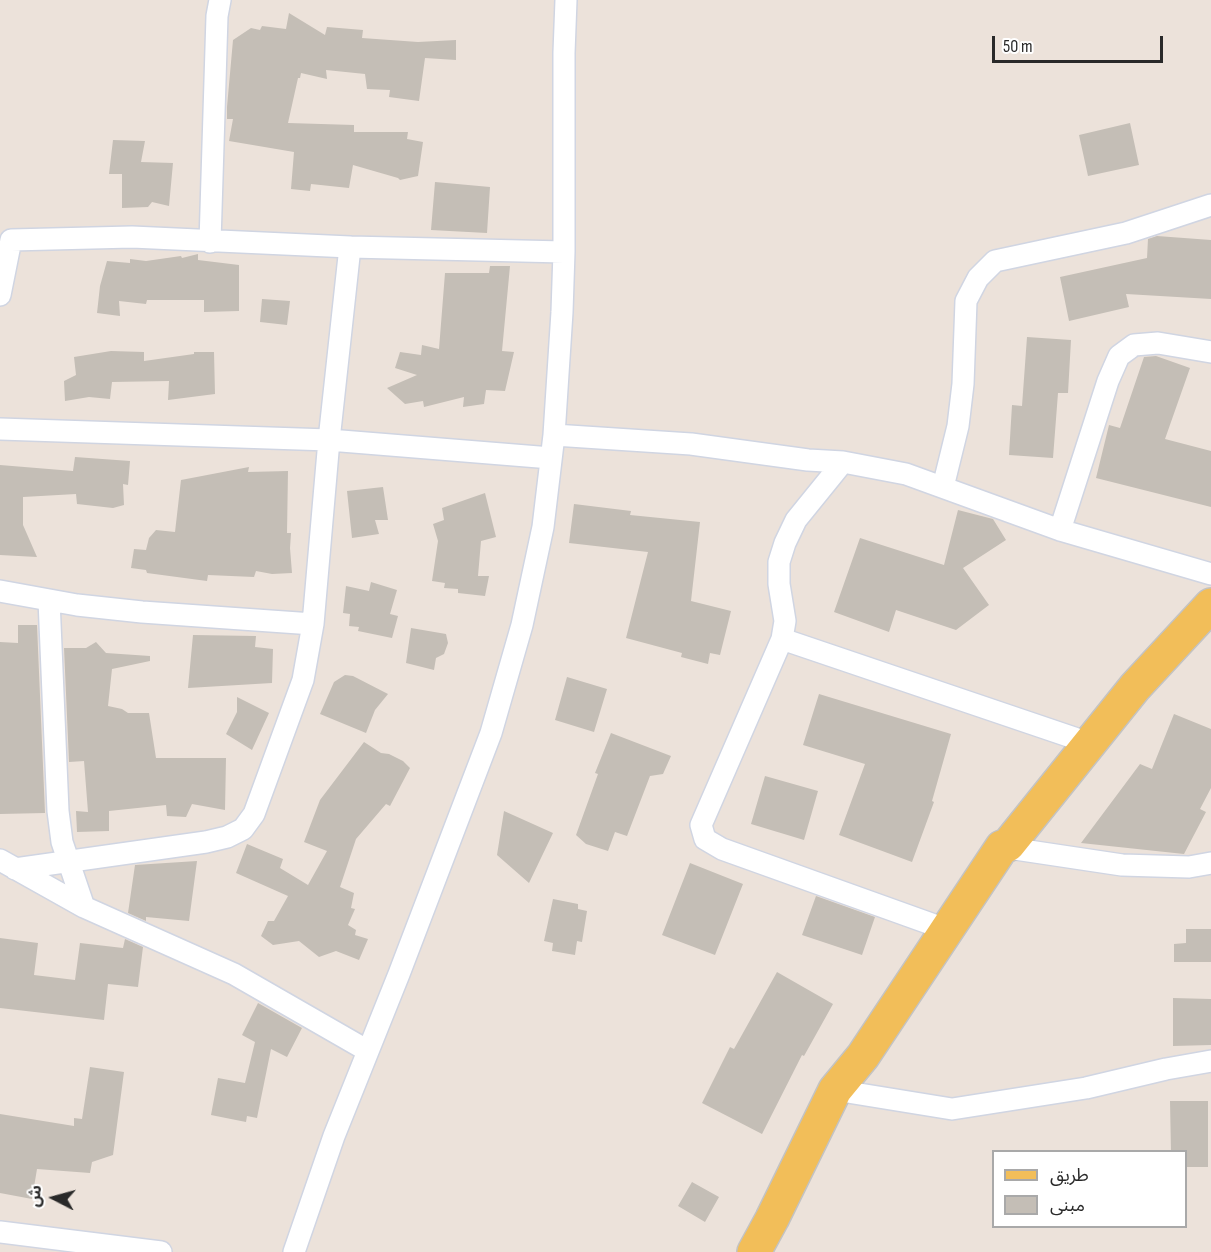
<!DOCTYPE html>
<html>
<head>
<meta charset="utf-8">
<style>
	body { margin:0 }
	#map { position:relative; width:1211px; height:1252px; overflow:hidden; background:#ece2da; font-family:"Sofia Sans Condensed","Noto Sans Arabic",sans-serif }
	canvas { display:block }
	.legend { position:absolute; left:992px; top:1150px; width:195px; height:78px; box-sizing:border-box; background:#fff; border:2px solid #a9a9a9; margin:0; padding:8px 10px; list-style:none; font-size:18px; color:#292929 }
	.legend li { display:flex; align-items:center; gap:12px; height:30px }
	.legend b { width:30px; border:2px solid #a9a9a9 }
	.north { position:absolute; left:24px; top:1168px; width:60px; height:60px; -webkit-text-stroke:4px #fff; paint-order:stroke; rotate:276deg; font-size:16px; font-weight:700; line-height:24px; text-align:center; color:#292929 }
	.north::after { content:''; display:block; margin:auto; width:21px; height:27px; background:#292929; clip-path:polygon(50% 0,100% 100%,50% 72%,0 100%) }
	.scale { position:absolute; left:992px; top:36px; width:171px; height:27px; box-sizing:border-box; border:3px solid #292929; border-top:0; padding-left:8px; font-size:18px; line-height:21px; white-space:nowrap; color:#292929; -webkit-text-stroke:4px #fff; paint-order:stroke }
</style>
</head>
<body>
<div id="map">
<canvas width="1211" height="1252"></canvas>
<ul class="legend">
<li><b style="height:8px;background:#f2be59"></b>طريق</li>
<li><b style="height:16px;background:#c4beb6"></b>مبنى</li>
</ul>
<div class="north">ش</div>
<div class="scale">50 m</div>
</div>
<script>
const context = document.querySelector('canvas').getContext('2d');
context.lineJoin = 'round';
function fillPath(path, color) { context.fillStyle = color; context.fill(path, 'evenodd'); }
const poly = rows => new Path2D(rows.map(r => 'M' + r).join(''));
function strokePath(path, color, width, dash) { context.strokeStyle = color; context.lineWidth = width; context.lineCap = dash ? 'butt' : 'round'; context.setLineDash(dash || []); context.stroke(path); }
const building = poly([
	[289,13,325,35,327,27,363,30,362,38,418,42,456,40,456,60,425,58,419,101,389,97,390,90,367,89,365,74,326,70,327,79,301,73,300,78,298,78,288,123,354,125,354,132,408,132,407,139,423,142,418,176,400,180,398,178,353,165,349,188,311,184,310,191,291,189,294,152,229,141,233,119,227,119,227,107,233,40,251,28,260,30,262,26,286,29],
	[1130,123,1139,165,1088,176,1079,135],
	[113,140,145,141,141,162,173,163,169,206,152,202,148,207,122,208,122,174,109,174],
	[435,182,490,187,487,233,431,230],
	[1157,236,1211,240,1211,299,1126,294,1129,307,1069,321,1060,277,1147,258,1148,239],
	[198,254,198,260,239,265,239,311,204,312,204,300,147,300,146,304,119,301,120,316,97,313,100,286,107,261,130,263,130,259,146,261,181,256,182,258],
	[490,266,510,266,502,351,514,352,505,391,486,390,484,404,463,407,464,397,424,407,423,401,405,404,387,388,417,375,395,368,400,352,421,355,422,345,439,349,445,273,489,273],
	[262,299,290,301,287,325,260,322],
	[1027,337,1071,340,1068,393,1058,393,1053,458,1009,455,1012,405,1022,406],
	[111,351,144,352,144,361,194,354,194,352,214,352,215,394,168,400,169,381,112,382,110,399,89,397,65,401,64,381,76,375,74,357],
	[1156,356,1190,368,1165,439,1211,451,1211,507,1096,478,1109,425,1120,428,1144,357],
	[75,457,130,461,128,485,123,484,124,505,113,508,77,504,76,494,23,497,23,525,37,557,0,555,0,465,73,471],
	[249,467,248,472,288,471,287,533,291,533,290,548,292,573,272,574,256,571,254,577,208,575,207,581,147,573,146,570,131,568,134,549,146,550,149,538,156,530,175,532,181,480],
	[383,487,388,520,375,520,379,534,352,538,347,491],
	[485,493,496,537,481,541,478,576,489,576,485,596,458,593,458,589,444,588,445,583,432,581,438,541,433,524,444,520,442,508],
	[574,504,631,511,630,515,700,522,691,601,731,611,720,655,710,653,708,664,681,657,682,653,626,638,648,552,569,543],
	[958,510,993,519,1006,540,963,568,989,605,956,630,896,610,889,632,834,612,860,538,944,565],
	[371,582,397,590,390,614,398,616,392,638,358,631,359,627,349,626,350,614,343,613,346,586,369,591],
	[18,625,37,625,45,813,0,814,0,642,18,643],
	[411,628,446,634,448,643,444,654,436,658,434,670,406,663],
	[193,635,256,636,255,647,273,649,272,683,188,688],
	[96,642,106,653,150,656,150,661,112,669,108,706,122,709,128,713,149,713,156,758,226,758,225,810,192,804,186,817,167,816,166,805,109,811,109,831,77,832,76,811,88,812,84,761,69,762,64,648,86,648],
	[345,675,353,676,388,694,375,710,366,733,320,714,334,682],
	[567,677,607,689,594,732,555,720],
	[819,694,951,734,932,801,934,802,912,862,839,835,865,764,803,745],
	[237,697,269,713,252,750,226,734,237,712],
	[1174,714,1211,729,1211,788,1200,809,1206,812,1184,854,1081,843,1140,764,1152,769],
	[611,733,671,756,663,774,650,776,627,836,615,832,608,851,586,844,576,835,598,774,595,773],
	[364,742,381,753,389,754,403,761,410,768,390,806,386,804,356,839,340,887,354,893,351,908,355,909,348,925,356,930,355,935,368,939,359,960,336,951,319,957,299,941,273,945,261,936,268,921,274,921,288,896,236,873,247,844,283,859,280,868,308,885,327,851,304,842,320,800],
	[765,776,818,791,804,840,751,824],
	[504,811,553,833,529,883,497,855],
	[197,861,189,921,146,917,146,921,128,913,135,865],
	[690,863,743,884,715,955,662,935],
	[816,896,875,917,862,955,802,935],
	[553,899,578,904,578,909,587,911,582,942,577,941,575,955,552,951,553,943,544,941],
	[1186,929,1211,929,1211,962,1174,962,1174,944,1186,943],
	[0,938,38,943,34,975,75,980,80,943,123,948,125,939,143,947,138,987,108,984,104,1020,0,1008],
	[777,972,833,1004,804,1056,802,1055,762,1134,702,1103,730,1047,734,1049],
	[1173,998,1211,999,1211,1045,1173,1046],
	[258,1003,302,1028,287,1057,271,1049,257,1118,247,1116,246,1122,211,1115,218,1078,245,1083,255,1042,242,1035],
	[90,1067,124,1072,113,1155,92,1162,90,1173,37,1169,32,1199,0,1193,0,1114,74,1126,74,1118,82,1119],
	[1170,1101,1208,1101,1208,1167,1185,1167,1185,1152,1171,1152],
	[692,1182,719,1197,705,1222,678,1206]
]);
const street = poly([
	[210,242,217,16,220,0],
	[0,295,11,240,132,237,350,247,564,252],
	[0,429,329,440,551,458],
	[554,435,691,444,808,460,843,462,906,474,1060,530,1211,574],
	[843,462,796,520,785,543,779,562,779,584,785,621,782,639,701,825,705,839,722,849,948,930],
	[943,487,958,426,963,384,966,301,978,278,995,261,1126,233,1211,205],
	[1060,530,1108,381,1119,356,1134,345,1158,343,1211,352],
	[0,591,77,605,142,612,313,624],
	[49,600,58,811,62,842,84,907],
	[782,639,1089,743],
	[1002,847,1122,865,1189,867,1211,863],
	[0,860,84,907,234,974,368,1051],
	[15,869,206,842,227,837,243,829,254,814,303,680,313,624,329,440,350,247],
	[835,1090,952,1109,1086,1088,1166,1069,1211,1061],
	[0,1232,161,1252],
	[294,1252,334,1136,399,974,491,733,522,625,543,527,554,435,562,312,564,252,564,53,566,0]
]);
const primary = poly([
	[754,1252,772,1219,835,1090,863,1056,1002,847,1008,845,1135,687,1211,605]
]);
fillPath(building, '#c4beb6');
strokePath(street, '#d0d5e2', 24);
strokePath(primary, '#c3c3c3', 36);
strokePath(street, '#fff', 21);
strokePath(primary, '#f2be59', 33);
</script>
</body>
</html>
